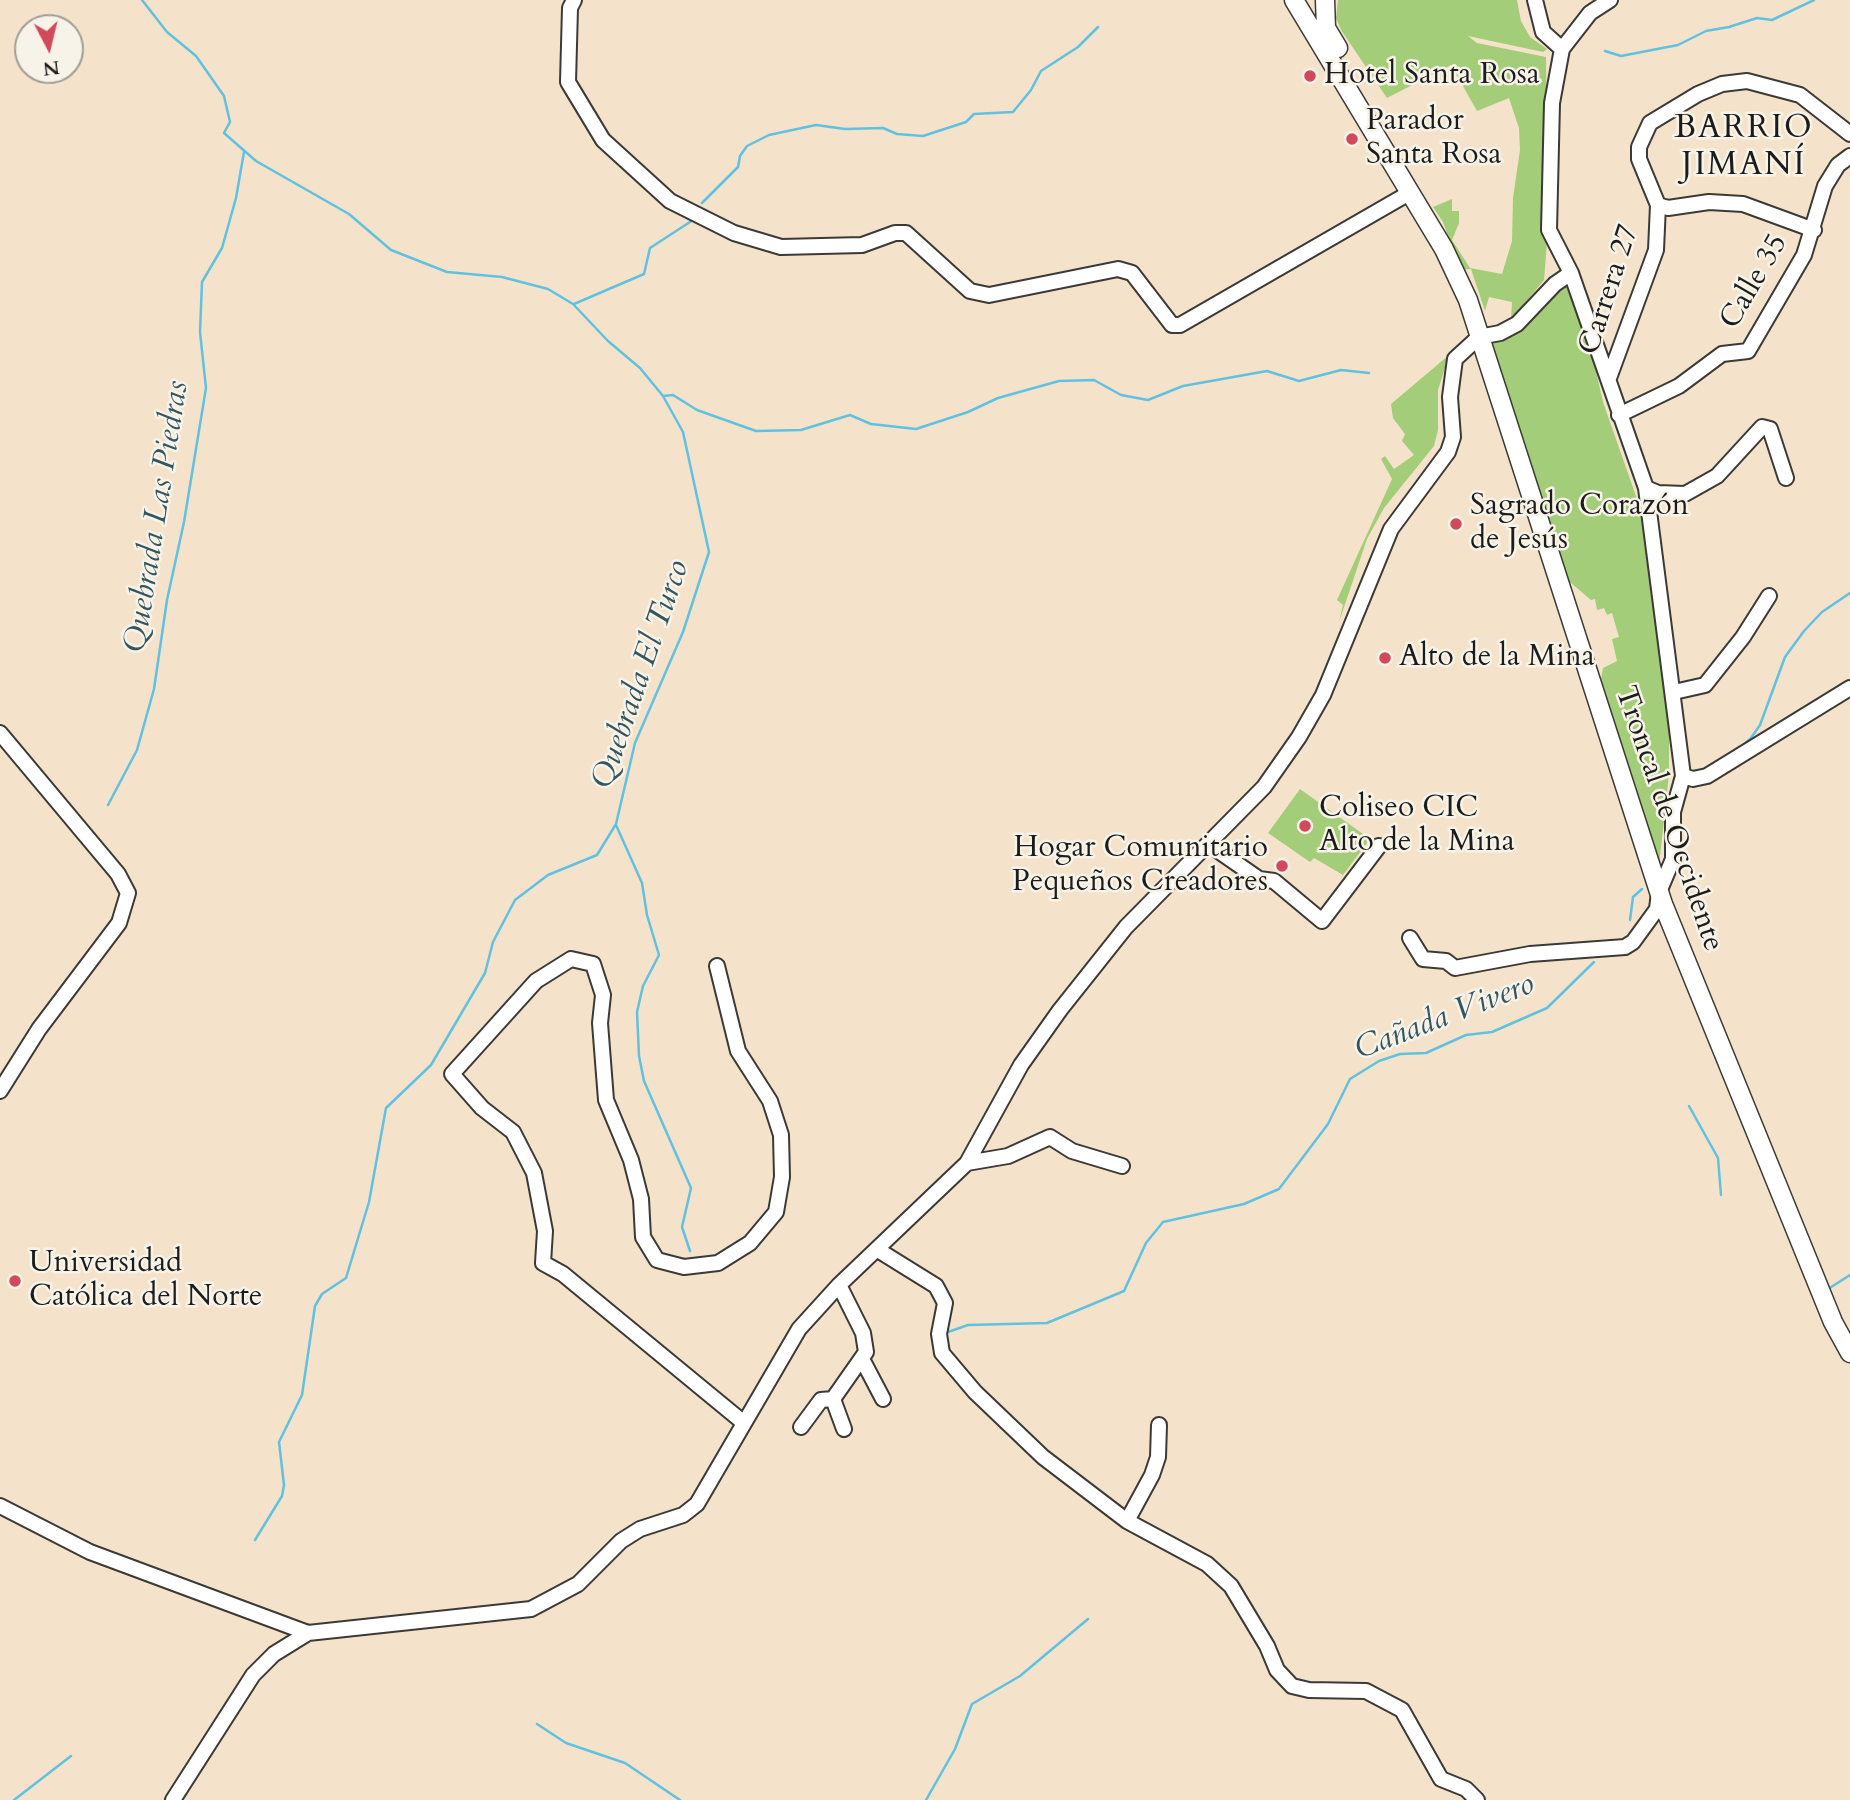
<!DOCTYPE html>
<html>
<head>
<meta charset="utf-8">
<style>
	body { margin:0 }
	#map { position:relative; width:1850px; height:1800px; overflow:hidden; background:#f4e3ca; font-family:Cardo,serif }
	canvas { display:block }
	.north { position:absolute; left:14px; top:14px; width:70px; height:70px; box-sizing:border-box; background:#f7f3e8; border:2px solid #9f9d96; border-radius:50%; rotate:173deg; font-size:19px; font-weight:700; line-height:28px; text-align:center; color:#1c1c1c }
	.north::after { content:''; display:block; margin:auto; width:24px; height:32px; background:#d1495b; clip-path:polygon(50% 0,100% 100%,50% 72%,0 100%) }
</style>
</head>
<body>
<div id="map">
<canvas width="1850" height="1800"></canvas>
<div class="north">N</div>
</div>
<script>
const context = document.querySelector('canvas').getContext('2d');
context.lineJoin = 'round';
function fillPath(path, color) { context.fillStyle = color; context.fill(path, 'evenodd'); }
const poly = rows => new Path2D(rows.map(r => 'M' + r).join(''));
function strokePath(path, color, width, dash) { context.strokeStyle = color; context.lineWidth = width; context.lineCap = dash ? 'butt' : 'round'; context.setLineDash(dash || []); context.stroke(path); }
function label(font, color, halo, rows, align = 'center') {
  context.font = font + ' Cardo,serif'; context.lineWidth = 5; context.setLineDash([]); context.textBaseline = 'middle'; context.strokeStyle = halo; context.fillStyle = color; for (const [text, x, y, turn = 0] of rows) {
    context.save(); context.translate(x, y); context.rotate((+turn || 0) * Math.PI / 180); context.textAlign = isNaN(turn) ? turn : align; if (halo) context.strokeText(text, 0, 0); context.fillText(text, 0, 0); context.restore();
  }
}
const green = poly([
	[1338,0,1517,0,1521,21,1530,37,1547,49,1543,52,1468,36,1477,43,1546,57,1548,230,1544,280,1511,320,1512,302,1489,297,1485,311,1471,269,1460,270,1443,222,1433,207,1452,199,1452,211,1459,211,1459,223,1452,240,1470,268,1502,274,1512,241,1513,198,1520,150,1519,128,1509,98,1477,111,1451,65,1387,98,1341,30,1336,18],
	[1557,286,1566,286,1592,354,1603,402,1644,519,1665,668,1669,725,1669,774,1658,875,1599,690,1603,668,1617,661,1612,639,1619,637,1612,613,1607,615,1604,608,1597,610,1595,599,1591,600,1571,583,1566,583,1506,387,1487,336,1500,333],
	[1449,355,1438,390,1438,430,1434,446,1384,508,1367,539,1339,622,1343,605,1337,600,1392,479,1381,459,1385,456,1394,469,1414,455,1402,441,1405,434,1393,418,1391,404],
	[1300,789,1370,839,1343,875,1314,858,1310,862,1268,833]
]);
const stream = poly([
	[142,0,167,32,196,56,224,96,230,122,224,133,256,161,349,214,391,250,447,272,502,277,548,289,573,304,608,341,640,368,663,396,683,432,709,552,683,632,635,743,616,824,597,855,548,875,515,900,493,942,485,973,431,1065,386,1108,369,1202,346,1278,322,1294,315,1306,302,1395,279,1442,284,1485,282,1496,255,1540],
	[1605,51,1621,56,1678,45,1706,31,1729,27,1757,18,1772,20,1814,0],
	[702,203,738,167,740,156,747,146,769,135,816,125,845,129,883,128,897,134,923,136,966,122,974,114,1013,112,1031,90,1041,71,1078,47,1098,27],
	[574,304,644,274,650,248,693,220],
	[663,396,673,395,697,410,756,431,801,430,850,415,871,424,916,429,968,412,998,398,1059,381,1094,380,1121,395,1148,400,1183,386,1267,371,1299,381,1341,370,1369,373],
	[1740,748,1751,738,1760,725,1785,657,1804,631,1822,612,1850,593],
	[108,805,137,750,154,689,167,600,184,522,206,388,200,332,202,282,222,248,236,198,244,152],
	[616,825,642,883,647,915,659,955,643,986,637,1012,639,1056,644,1081,691,1188,682,1227,690,1251],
	[1630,920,1633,897,1642,889],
	[1689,1106,1718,1158,1721,1195],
	[1828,1289,1850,1275],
	[948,1332,968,1325,1047,1323,1124,1291,1146,1243,1163,1222,1244,1204,1279,1189,1328,1124,1350,1079,1379,1061,1400,1054,1426,1053,1466,1035,1492,1032,1547,1008,1594,962],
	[537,1724,566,1743,625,1763,680,1800],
	[14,1800,71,1756],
	[926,1800,955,1749,972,1704,1020,1676,1088,1619]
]);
const minor = poly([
	[574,0,570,8,568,82,603,140,670,201,734,233,781,247,862,245,895,233,906,233,970,291,989,295,1118,269,1132,273,1172,325,1180,325,1411,192],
	[1535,0,1543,32,1562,49],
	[1658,205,1668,208,1709,202,1743,204,1814,230],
	[1609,378,1656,250,1658,205,1639,159,1639,147,1650,123,1698,94,1722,84,1747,81,1800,95,1850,134],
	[1619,415,1679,386,1722,354,1748,351,1804,255,1825,186,1838,165,1850,156],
	[1646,488,1658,493,1685,494,1717,476,1762,427,1770,429,1786,478],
	[1674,692,1705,685,1743,637,1769,596],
	[0,733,118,874,128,893,119,923,39,1029,0,1091],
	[1683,776,1693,779,1707,776,1850,688],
	[1210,845,1259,879,1274,881,1322,921,1379,846],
	[1410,938,1423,959,1446,961,1455,968,1530,954,1625,947,1633,942,1657,909,1659,892,1673,859,1673,812,1683,776,1646,488,1571,273,1549,230,1552,103,1562,49,1590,13,1610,0],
	[717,966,738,1051,770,1101,781,1135,782,1177,776,1212,750,1243,718,1263,684,1267,657,1260,643,1237,641,1199,631,1160,606,1100,600,1023,603,995,593,964,571,959,536,981,452,1074,482,1108,513,1132,534,1173,545,1231,543,1263,563,1274,744,1423],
	[967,1163,1008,1156,1050,1137,1072,1151,1122,1166],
	[878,1250,936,1286,945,1303,939,1334,942,1353,975,1392,1043,1457,1127,1521,1207,1564,1231,1586,1267,1646,1277,1670,1292,1686,1309,1690,1366,1691,1402,1710,1441,1779,1466,1789,1477,1800],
	[839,1285,863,1333,866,1352,833,1399,844,1429],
	[862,1359,883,1399],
	[801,1427,821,1400,833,1399],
	[0,1506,90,1552,308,1633,531,1609,578,1584,621,1541,640,1529,683,1515,697,1504,799,1329,839,1285,967,1163,1021,1065,1060,1010,1126,927,1264,787,1299,737,1323,695,1391,529,1448,452,1453,437,1450,397,1455,359,1479,337,1500,333,1517,324,1555,284,1571,273],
	[1127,1521,1152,1475,1158,1457,1159,1425],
	[173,1800,253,1675,274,1654,308,1633]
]);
const major = poly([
	[1294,0,1444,249,1468,300,1663,904,1833,1322,1850,1353],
	[1325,0,1326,28,1338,48]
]);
const markers = [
	[1310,76,7,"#d1495b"],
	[1352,139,7,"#d1495b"],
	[1456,524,7,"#d1495b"],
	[1385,658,7,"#d1495b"],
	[1305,826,7,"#d1495b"],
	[1282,866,7,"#d1495b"],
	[15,1281,7,"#d1495b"]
];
const poiNames = [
	["Hotel Santa Rosa",1324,76],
	["Parador",1366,122],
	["Santa Rosa",1366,156],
	["Sagrado Corazón",1470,507],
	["de Jesús",1470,541],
	["Alto de la Mina",1399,658],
	["Coliseo CIC",1319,809],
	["Alto de la Mina",1319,843],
	["Hogar Comunitario",1268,849,"right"],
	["Pequeños Creadores",1268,883,"right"],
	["Universidad",29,1264],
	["Católica del Norte",29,1298]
];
const streetNames = [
	["Calle 35",1755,282,-60],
	["Carrera 27",1610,290,-72],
	["Troncal de Occidente",1668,819,71]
];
const neighbourhoodNames = [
	["BARRIO",1744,130],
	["JIMANÍ",1744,167]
];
const waterNames = [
	["Quebrada Las Piedras",158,517,-81],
	["Quebrada El Turco",642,675,-71],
	["Cañada Vivero",1445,1018,-21]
];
fillPath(green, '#a3cd79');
strokePath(stream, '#61c1e0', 2.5);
strokePath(minor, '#3c3a36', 18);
strokePath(major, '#3c3a36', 21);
strokePath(minor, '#fff', 14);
strokePath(major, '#fff', 18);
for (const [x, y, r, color] of markers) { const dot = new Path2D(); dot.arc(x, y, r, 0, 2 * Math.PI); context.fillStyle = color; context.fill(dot); strokePath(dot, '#f7f3e8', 2.5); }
label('30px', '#1c1c1c', '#f7f3e8', poiNames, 'left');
label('30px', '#1c1c1c', '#f7f3e8', streetNames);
context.letterSpacing = '2px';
label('32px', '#1c1c1c', '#f7f3e8', neighbourhoodNames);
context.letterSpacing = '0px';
label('italic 32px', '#345661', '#f7f3e8', waterNames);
</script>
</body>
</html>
